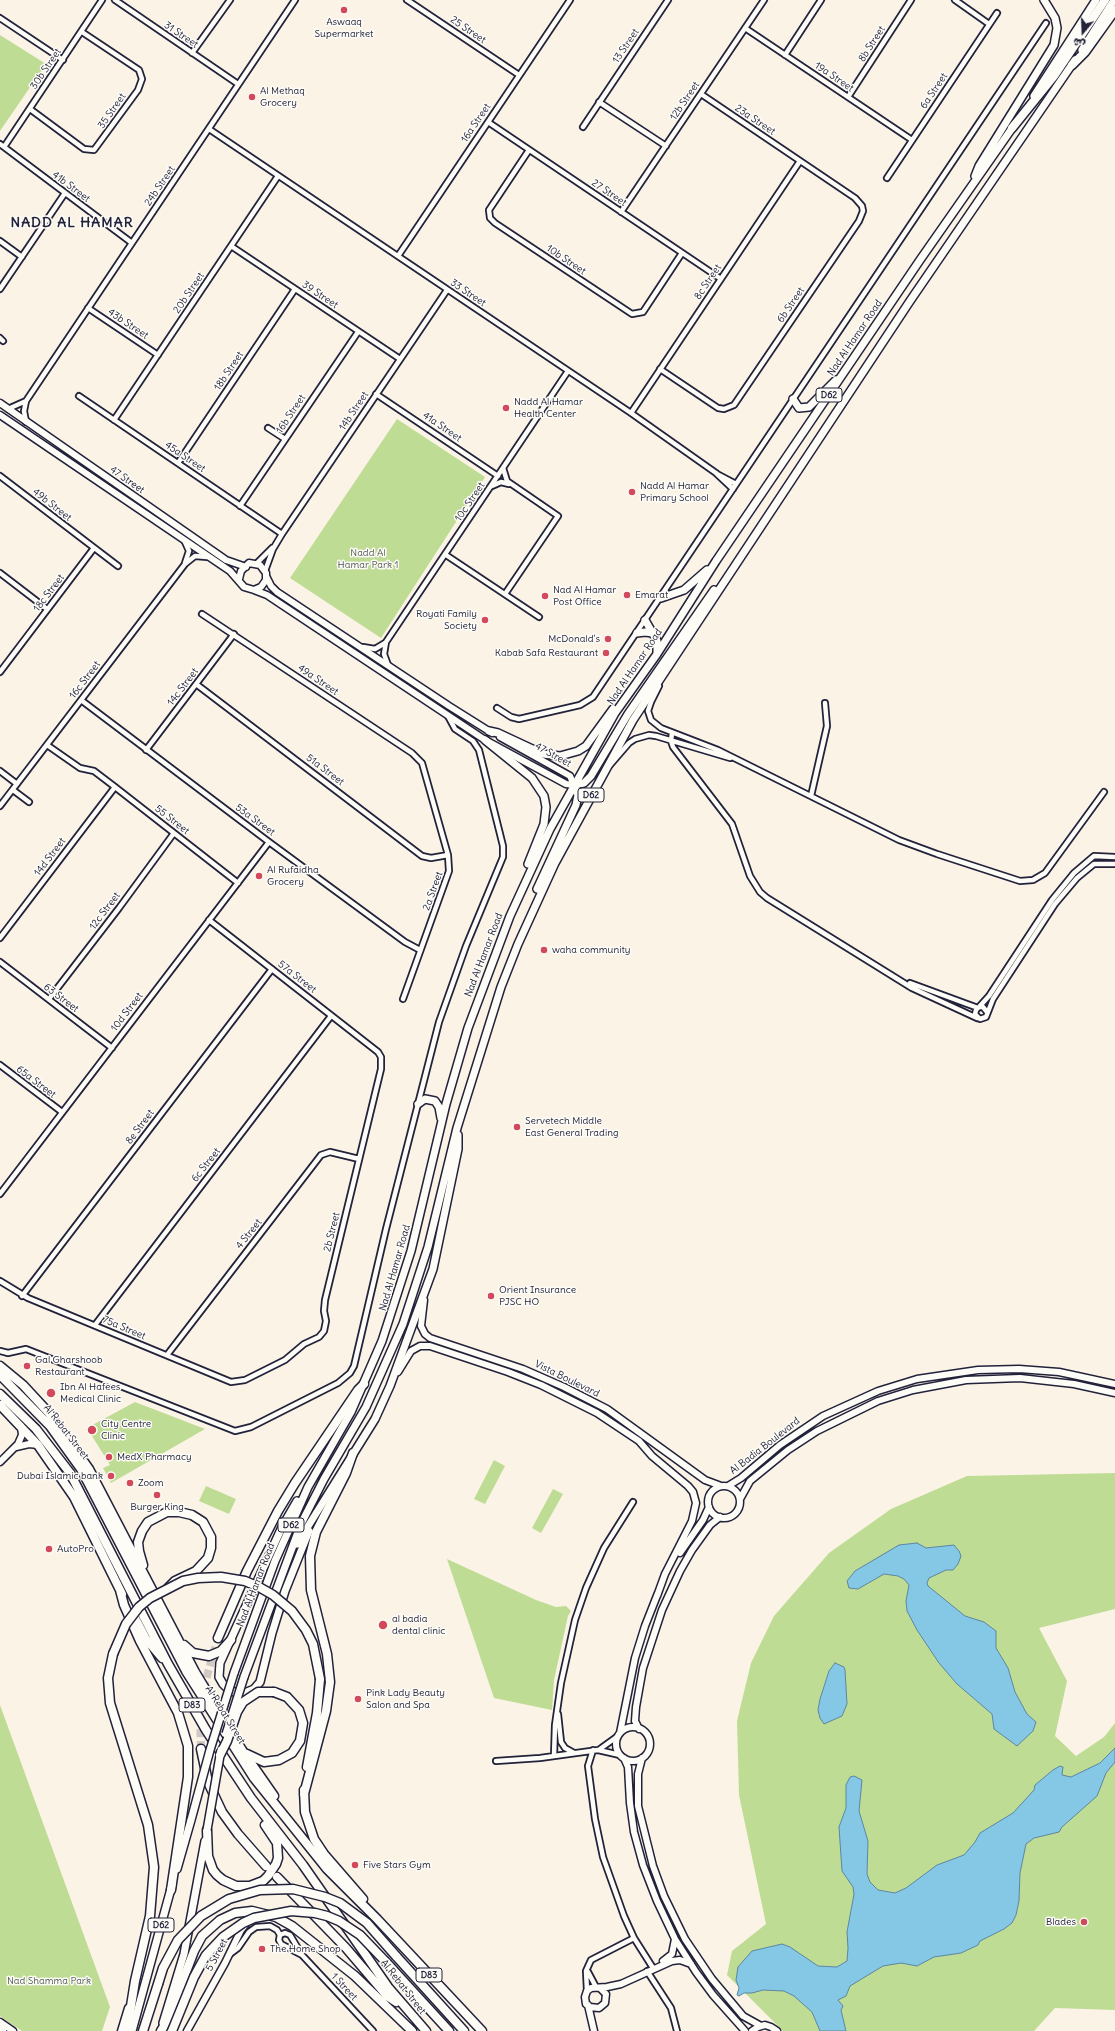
<!DOCTYPE html>
<html>
<head>
<meta charset="utf-8">
<style>
	body { margin:0 }
	#map { position:relative; width:1115px; height:2031px; overflow:hidden; background:#fbf3e6; font-family:Delius,"Playpen Sans Arabic",sans-serif }
	canvas { display:block }
	.north { position:absolute; left:1063px; top:12px; width:40px; height:40px; -webkit-text-stroke:3px #fdfcf7; paint-order:stroke; rotate:199deg; font-size:11px; font-weight:700; line-height:16px; text-align:center; color:#22223b }
	.north::after { content:''; display:block; margin:auto; width:14px; height:18px; background:#22223b; clip-path:polygon(50% 0,100% 100%,50% 72%,0 100%) }
</style>
</head>
<body>
<div id="map">
<canvas width="1115" height="2031"></canvas>
<div class="north">ش</div>
</div>
<script>
const context = document.querySelector('canvas').getContext('2d');
context.lineJoin = 'round';
function fillPath(path, color) { context.fillStyle = color; context.fill(path, 'evenodd'); }
const poly = rows => new Path2D(rows.map(r => 'M' + r).join(''));
function strokePath(path, color, width, dash) { context.strokeStyle = color; context.lineWidth = width; context.lineCap = dash ? 'butt' : 'round'; context.setLineDash(dash || []); context.stroke(path); }
function label(font, color, halo, rows, align = 'center') {
  context.font = font + ' Delius,sans-serif'; context.lineWidth = 3; context.setLineDash([]); context.textBaseline = 'middle'; context.strokeStyle = halo; context.fillStyle = color; for (const [text, x, y, turn = 0] of rows) {
    context.save(); context.translate(x, y); context.rotate((+turn || 0) * Math.PI / 180); context.textAlign = isNaN(turn) ? turn : align; if (halo) context.strokeText(text, 0, 0); context.fillText(text, 0, 0); context.restore();
  }
}
const green = poly([
	[0,35,46,64,0,131],
	[397,419,485,477,381,638,290,578],
	[135,1402,205,1429,111,1483,103,1468,110,1465,87,1428],
	[494,1460,505,1466,485,1504,474,1499],
	[1115,1473,1115,1609,1039,1628,1067,1681,1055,1736,1076,1756,1104,1737,1115,1723,1115,2010,1055,2008,1034,2031,783,2031,727,1975,732,1951,766,1924,739,1795,737,1721,751,1663,774,1616,829,1553,891,1509,967,1476],
	[206,1486,236,1499,229,1514,199,1501],
	[553,1489,563,1494,541,1533,532,1528],
	[447,1559,536,1600,556,1607,566,1606,571,1611,568,1616,554,1680,552,1710,494,1698],
	[0,1705,110,2007,102,2031,22,2031,0,2016]
]);
const water = poly([
	[917,1543,926,1548,954,1545,959,1551,961,1556,958,1564,953,1570,946,1570,929,1578,927,1583,928,1586,965,1616,984,1622,996,1631,996,1648,1008,1668,1015,1692,1027,1714,1036,1722,1033,1731,1017,1746,994,1729,992,1714,957,1684,939,1663,917,1630,907,1611,906,1601,909,1585,904,1579,898,1576,884,1574,858,1589,849,1588,847,1581,855,1571,899,1545,917,1543],
	[835,1663,844,1667,845,1670,847,1704,842,1716,824,1724,820,1718,818,1710,820,1699,829,1671,835,1663],
	[1115,1748,1115,1762,1106,1773,1097,1796,1062,1827,1059,1832,1034,1838,1026,1844,1020,1873,1019,1901,1016,1915,1012,1923,1004,1929,980,1941,978,1945,961,1953,934,1957,917,1966,901,1963,883,1966,850,1986,846,1996,838,2000,843,2006,841,2010,846,2031,820,2031,812,2012,794,1996,784,1991,763,1990,752,1993,744,1993,739,1996,737,1995,739,1988,736,1980,738,1967,752,1951,782,1944,790,1947,818,1966,837,1967,847,1961,848,1948,847,1932,854,1894,853,1887,842,1871,839,1827,846,1808,846,1785,850,1777,854,1776,862,1780,859,1811,868,1841,867,1874,870,1882,878,1890,895,1893,906,1888,937,1865,964,1855,975,1842,980,1833,1013,1813,1034,1790,1035,1785,1053,1770,1060,1766,1063,1767,1062,1775,1071,1777,1100,1763,1115,1748]
]);
const motorwayTunnel = poly([
	[201,1749,200,1716,202,1699,205,1683,218,1638]
]);
const minor = poly([
	[115,0,238,84],
	[407,0,519,75],
	[955,0,989,24],
	[0,18,63,60],
	[745,28,912,140],
	[192,53,230,0],
	[785,55,821,0],
	[848,97,911,0],
	[599,102,666,146],
	[30,109,84,149,94,150,138,90,142,79,139,70,82,32],
	[488,122,721,279],
	[583,127,668,0],
	[209,129,631,413,716,473,733,489],
	[0,144,132,243],
	[4,147,102,0],
	[529,150,489,210,490,218,495,223,632,314,643,312,682,253],
	[887,178,997,13],
	[621,212,764,0],
	[0,241,22,257],
	[231,246,400,359],
	[398,256,570,0],
	[0,289,65,193],
	[88,308,158,355],
	[0,338,3,341],
	[660,369,718,408,724,409,734,405,859,221,863,211,862,206,855,198,701,94],
	[376,394,498,476],
	[79,396,282,534],
	[8,409,26,401],
	[631,413,800,161],
	[114,420,278,176],
	[26,422,24,411,26,401,295,0],
	[268,428,285,439],
	[178,463,295,289],
	[503,468,507,481,558,516,505,594],
	[717,474,736,484],
	[0,476,118,566],
	[492,486,501,482,509,484],
	[240,506,358,332],
	[185,542,189,551,185,563],
	[446,555,539,617],
	[257,563,272,548],
	[265,571,273,549,282,534,447,290],
	[0,573,47,609],
	[202,614,412,753,422,763,448,855,449,871,403,999],
	[363,647,375,649,385,643],
	[388,665,384,654,386,642,568,371],
	[0,672,94,548],
	[196,684,422,856,431,858,448,855],
	[659,686,651,702,648,711,651,720,661,728,718,750,899,840,937,854,1020,881,1033,880,1045,873,1104,792],
	[81,700,269,842,405,942,420,950],
	[497,708,511,717,519,719,580,705,593,697,1046,23],
	[672,733,671,741,673,747,732,824,750,876,760,892,767,898,912,988,977,1018],
	[47,745,80,768,94,771,115,787,238,883],
	[146,750,234,634],
	[610,765,629,743,635,739,649,735,656,736,730,758],
	[0,771,17,784],
	[13,790,29,802],
	[811,796,827,726,825,703],
	[0,806,185,564,195,556,207,557],
	[0,938,115,787],
	[0,962,112,1048],
	[910,983,978,1008],
	[49,999,119,908,174,833],
	[979,1007,989,996,1052,900,1074,873,1094,856,1115,857],
	[987,1012,983,1007,979,1007,976,1010,975,1014,980,1019,986,1017,993,999,1055,904,1077,878,1094,864,1115,864],
	[0,1065,62,1112],
	[0,1194,269,842],
	[0,1281,28,1298,231,1382,245,1380,285,1360,304,1344,319,1337,324,1331,326,1321,324,1311,325,1300,381,1069,381,1057,378,1052,209,920],
	[22,1296,272,969],
	[95,1325,331,1016],
	[0,1351,8,1353,26,1349,235,1431,251,1427,338,1383,350,1373,354,1366,386,1229,439,1022,466,946,503,857,503,846,479,750,473,741,455,729,448,716],
	[167,1355,321,1155,330,1152,359,1159],
	[558,1714,561,1742,565,1748,574,1753],
	[600,1749,618,1736],
	[593,1750,588,1766,595,1819,603,1857,624,1916,634,1938,653,1968],
	[554,1756,555,1725,561,1683,575,1620,586,1588,604,1548,633,1502],
	[496,1761,540,1758,598,1750,620,1755],
	[230,1954,238,1948,249,1932,256,1927,270,1926,277,1930,280,1935],
	[302,1955,281,1944,279,1940,280,1935,285,1933,290,1935,302,1955,373,2031],
	[647,1971,671,2008,677,2031],
	[588,1972,596,1987],
	[587,1991,586,1971,591,1960,634,1938]
]);
const tertiary = poly([
	[0,403,226,560,246,567],
	[0,415,230,571,244,587,254,590,261,587,266,580,266,573,260,565,249,563,241,571,239,579],
	[266,576,271,586,277,592,449,706,492,733],
	[254,590,267,595,485,740,566,784,574,785,570,776,500,737],
	[424,1300,421,1326,425,1334,430,1338,523,1369,564,1387,607,1409,705,1480,721,1486],
	[398,1372,411,1351,420,1346,430,1346,508,1372,541,1385,597,1413,639,1441,652,1456,688,1486,693,1492,696,1503,692,1521,665,1574,657,1596],
	[16,1447,29,1444,38,1445],
	[0,1462,18,1444,22,1435,21,1426],
	'708 1502a16 16 0 1 1 32 0a16 16 0 1 1-32 0Z',
	[728,1486,741,1478,780,1445,823,1416,878,1391,917,1379,978,1370,1019,1369,1059,1372,1115,1384],
	[740,1499,750,1481,788,1450,817,1431,878,1401,913,1390,966,1380,1020,1378,1074,1384,1115,1393],
	[680,1553,703,1520,709,1507],
	'616 1744a17 17 0 1 1 34 0a17 17 0 1 1-34 0Z',
	[639,1729,635,1721,636,1707,643,1668,662,1610,680,1571,692,1550,710,1525,720,1517],
	[620,1733,635,1658,645,1626,658,1593],
	[624,1758,628,1767,630,1803,634,1832,643,1865,657,1901,675,1939,696,1972,713,1995,745,2031],
	[642,1758,638,1774,638,1806,653,1866,664,1896,685,1939,712,1979,743,2016,761,2026],
	[663,1961,672,1954,675,1939],
	[600,1988,606,1994,605,2003,599,2008,590,2007,586,2004,585,1997,587,1991,591,1988,607,1987,621,1984,672,1961,680,1960,691,1964],
	[588,2005,594,2031],
	[0,2022,13,2031],
	[0,2029,3,2031],
	[121,2031,128,2008],
	[187,2031,225,1963,241,1930,246,1924],
	[752,2031,758,2027,765,2025,771,2027,777,2031]
]);
const primary = poly([
	[1082,50,1114,0],
	[1034,96,1096,0],
	[975,176,979,166,1054,45,1057,28,1055,18,1044,0],
	[793,399,799,408,809,407,836,380],
	[661,598,684,590,707,570],
	[645,620,657,641,657,653],
	[637,633,645,632,653,633],
	[489,731,498,733,543,754,560,756,578,751,586,746,613,709],
	[485,740,532,778,544,796,546,807,544,824,528,864],
	[537,889,576,805,578,795,574,785,584,783,591,776,628,714,714,590],
	[418,1104,425,1099,435,1101,439,1107,441,1118],
	[297,1501,282,1527,220,1663,219,1677,223,1684,230,1691,240,1693,247,1692,254,1689,260,1682,272,1633,285,1591,309,1531],
	[297,1544,375,1419,390,1386,433,1269,458,1149,458,1135],
	[234,1673,275,1561,308,1487,351,1412,382,1341,411,1251,446,1104,468,1028,510,916,550,829,615,713,657,654,716,561,920,260,1015,124],
	[244,1677,301,1524,324,1479,366,1407,403,1324,428,1247,457,1128,501,987,518,944,555,863,633,720,910,301,1075,60],
	[177,1869,191,1820],
	[163,2023,184,1954,205,1841],
	[132,2031,172,1885]
]);
const motorway = poly([
	[1072,65,1085,52,1115,10],
	[1012,128,1054,76,1105,0],
	[0,1366,23,1385,48,1412,89,1469,195,1672,242,1750,274,1796],
	[0,1375,50,1426,81,1469,186,1671,254,1778,327,1869,377,1919,482,2031],
	[0,1394,36,1429,70,1473,168,1664,206,1730,251,1798,303,1865,388,1987,426,2031],
	[0,1405,38,1445,74,1497,122,1594],
	[143,1565,139,1551,138,1542,142,1531,148,1522,167,1512,179,1512,192,1515,203,1522,211,1537,211,1548,208,1558,196,1571,175,1581,168,1588],
	[120,1590,124,1605,140,1641,178,1713,188,1746,188,1777,171,1890],
	[134,1616,146,1639,162,1658],
	[218,1638,247,1571,278,1511,295,1483,358,1390,364,1384],
	[184,1645,193,1653,209,1656,221,1651,231,1640],
	[113,1654,108,1678,110,1703,148,1825,154,1867,150,1916,135,1981,127,2031],
	[201,1749,208,1782,222,1812,238,1834,266,1866],
	[247,1754,264,1762,279,1760,292,1753,300,1741,303,1723,299,1710,287,1697,274,1692],
	[307,1767,317,1713,320,1679],
	[304,1790,305,1812,314,1839,324,1854,363,1899],
	[304,1794,326,1711,330,1682,327,1654,311,1590,310,1556,316,1532,346,1473,353,1453],
	[207,1830,208,1856,213,1870,217,1875,223,1880,236,1886,250,1886,263,1881,268,1876,276,1864,278,1858,277,1843,265,1825],
	[277,1877,346,1948,387,1996,396,2002],
	[396,1956,464,2031],
	[385,1961,449,2031],
	[143,2031,158,1984],
	[161,2031,168,2019,194,1951,202,1936,220,1920,235,1913,252,1911,276,1917,292,1926,355,1976,412,2031]
]);
const primaryBridge = poly([
	[226,1734,244,1677],
	[191,1820,210,1750,234,1673],
	[207,1830,221,1750]
]);
const motorwayBridge = poly([
	[113,1654,126,1624,139,1607,150,1598,183,1581,198,1578,221,1577,245,1581,259,1587,273,1595,292,1611,306,1630,313,1644,320,1679],
	[220,1755,227,1741,237,1712,243,1702,258,1692,274,1692],
	[158,1984,163,1968,178,1940,201,1916,229,1899,260,1890,293,1889,325,1897,340,1903,367,1923,396,1956],
	[172,2031,194,1977,206,1955,223,1937,243,1923,254,1918,291,1911,315,1913,327,1916,339,1921,360,1935,385,1961]
]);
const markers = [
	[344,10,4,"#d1495b"],
	[252,97,4,"#d1495b"],
	[506,408,4,"#d1495b"],
	[632,492,4,"#d1495b"],
	[627,595,4,"#d1495b"],
	[545,596,4,"#d1495b"],
	[485,620,4,"#d1495b"],
	[608,639,4,"#d1495b"],
	[606,653,4,"#d1495b"],
	[259,876,4,"#d1495b"],
	[544,950,4,"#d1495b"],
	[517,1127,4,"#d1495b"],
	[491,1296,4,"#d1495b"],
	[27,1366,4,"#d1495b"],
	[51,1393,5,"#d1495b"],
	[92,1430,5,"#d1495b"],
	[109,1457,4,"#d1495b"],
	[111,1476,4,"#d1495b"],
	[130,1483,4,"#d1495b"],
	[157,1495,4,"#d1495b"],
	[49,1549,4,"#d1495b"],
	[383,1625,5,"#d1495b"],
	[358,1699,4,"#d1495b"],
	[355,1865,4,"#d1495b"],
	[1084,1922,4,"#d1495b"],
	[262,1949,4,"#d1495b"]
];
const shields = [
	[829,395,26],
	[591,795,26],
	[291,1525,26],
	[192,1705,26],
	[161,1925,26],
	[429,1975,26]
];
const shieldNames = [
	["D62",829,395],
	["D62",591,795],
	["D62",291,1525],
	["D83",192,1705],
	["D62",161,1925],
	["D83",429,1975]
];
const poiNames = [
	["Aswaaq",344,22,"center"],
	["Supermarket",344,34,"center"],
	["Al Methaq",260,91],
	["Grocery",260,103],
	["Nadd Al Hamar",514,402],
	["Health Center",514,414],
	["Nadd Al Hamar",640,486],
	["Primary School",640,498],
	["Nad Al Hamar",553,590],
	["Post Office",553,602],
	["Emarat",635,595],
	["Royati Family",477,614,"right"],
	["Society",477,626,"right"],
	["McDonald's",600,639,"right"],
	["Kabab Safa Restaurant",598,653,"right"],
	["Al Rufaidha",267,870],
	["Grocery",267,882],
	["waha community",552,950],
	["Servetech Middle",525,1121],
	["East General Trading",525,1133],
	["Orient Insurance",499,1290],
	["PJSC HO",499,1302],
	["Gal Gharshoob",35,1360],
	["Restaurant",35,1372],
	["Ibn Al Hafees",60,1387],
	["Medical Clinic",60,1399],
	["City Centre",101,1424],
	["Clinic",101,1436],
	["MedX Pharmacy",117,1457],
	["Dubai Islamic bank",103,1476,"right"],
	["Zoom",138,1483],
	["Burger King",157,1507,"center"],
	["AutoPro",57,1549],
	["al badia",392,1619],
	["dental clinic",392,1631],
	["Pink Lady Beauty",366,1693],
	["Salon and Spa",366,1705],
	["Five Stars Gym",363,1865],
	["Blades",1076,1922,"right"],
	["The Home Shop",270,1949]
];
const streetNames = [
	["25 Street",468,30,34],
	["31 Street",181,35,34],
	["8b Street",872,44,-57],
	["13 Street",626,46,-56],
	["30b Street",46,69,-56],
	["19a Street",834,77,34],
	["6a Street",934,91,-56],
	["12b Street",685,101,-56],
	["35 Street",112,111,-55],
	["23a Street",755,120,34],
	["16a Street",476,123,-56],
	["24b Street",160,186,-56],
	["41b Street",71,187,37],
	["27 Street",609,193,34],
	["10b Street",566,260,34],
	["8c Street",708,282,-56],
	["20b Street",189,293,-56],
	["33 Street",468,293,34],
	["39 Street",320,295,34],
	["6b Street",791,305,-56],
	["43b Street",128,324,34],
	["Nad Al Hamar Road",855,338,-56],
	["18b Street",229,371,-56],
	["14b Street",354,411,-56],
	["16b Street",291,414,-56],
	["41a Street",442,427,34],
	["45a Street",185,457,34],
	["47 Street",127,480,35],
	["10c Street",470,502,-56],
	["49b Street",52,505,38],
	["18c Street",49,593,-53],
	["Nad Al Hamar Road",635,667,-56],
	["16c Street",85,680,-53],
	["49a Street",318,680,34],
	["14c Street",183,687,-53],
	["47 Street",553,755,29],
	["51a Street",325,770,37],
	["55 Street",172,820,38],
	["53a Street",255,820,36],
	["14d Street",50,857,-53],
	["2a Street",433,891,-70],
	["12c Street",105,911,-53],
	["Nad Al Hamar Road",484,955,-69],
	["57a Street",297,977,38],
	["63 Street",61,998,37],
	["10d Street",127,1012,-53],
	["65a Street",36,1082,37],
	["8e Street",140,1127,-53],
	["6c Street",206,1165,-52],
	["2b Street",332,1232,-76],
	["4 Street",249,1234,-52],
	["Nad Al Hamar Road",395,1268,-74],
	["75a Street",124,1328,23],
	["Vista Boulevard",567,1379,26],
	["Al Rebat Street",66,1432,52],
	["Al Badia Boulevard",765,1446,-38],
	["Nad Al Hamar Road",256,1585,-69],
	["Al Rebat Street",225,1715,58],
	["5 Street",217,1955,-62],
	["1 Street",344,1987,47],
	["Al Rebat Street",403,1987,52]
];
const parkNames = [
	["Nadd Al",368,553],
	["Hamar Park 1",368,565],
	["Nad Shamma Park",49,1981]
];
const districtNames = [
	["NADD AL HAMAR",72,223]
];
fillPath(green, '#bfdc94');
fillPath(water, '#84c8e5');
strokePath(water, '#5d86a1', 1);
strokePath(motorwayTunnel, '#d0c9c4', 8, [8, 4]);
strokePath(minor, '#22223b', 8);
strokePath(tertiary, '#22223b', 9);
strokePath(primary, '#22223b', 10);
strokePath(motorway, '#22223b', 11);
strokePath(minor, '#fdfcf7', 4.5);
strokePath(tertiary, '#fdfcf7', 6);
strokePath(primary, '#fdfcf7', 7);
strokePath(motorway, '#fdfcf7', 8);
strokePath(primaryBridge, '#22223b', 10, []);
strokePath(motorwayBridge, '#22223b', 11, []);
strokePath(primaryBridge, '#fdfcf7', 7);
strokePath(motorwayBridge, '#fdfcf7', 8);
for (const [x, y, r, color] of markers) { const dot = new Path2D(); dot.arc(x, y, r, 0, 2 * Math.PI); context.fillStyle = color; context.fill(dot); strokePath(dot, '#fdfcf7', 1.5); }
for (const [x, y, w] of shields) { const box = new Path2D(); box.roundRect(x - w / 2, y - 7, w, 14, 3); context.fillStyle = '#fdfcf7'; context.fill(box); strokePath(box, '#22223b', 1); }
label('bold 9px', '#22223b', null, shieldNames);
label('10px', '#22223b', '#fdfcf7', poiNames, 'left');
label('10px', '#22223b', '#fdfcf7', streetNames);
label('10px', '#515a56', '#fdfcf7', parkNames);
context.letterSpacing = '1px';
label('bold 14px', '#22223b', '#fdfcf7', districtNames);
context.letterSpacing = '0px';
</script>
</body>
</html>
